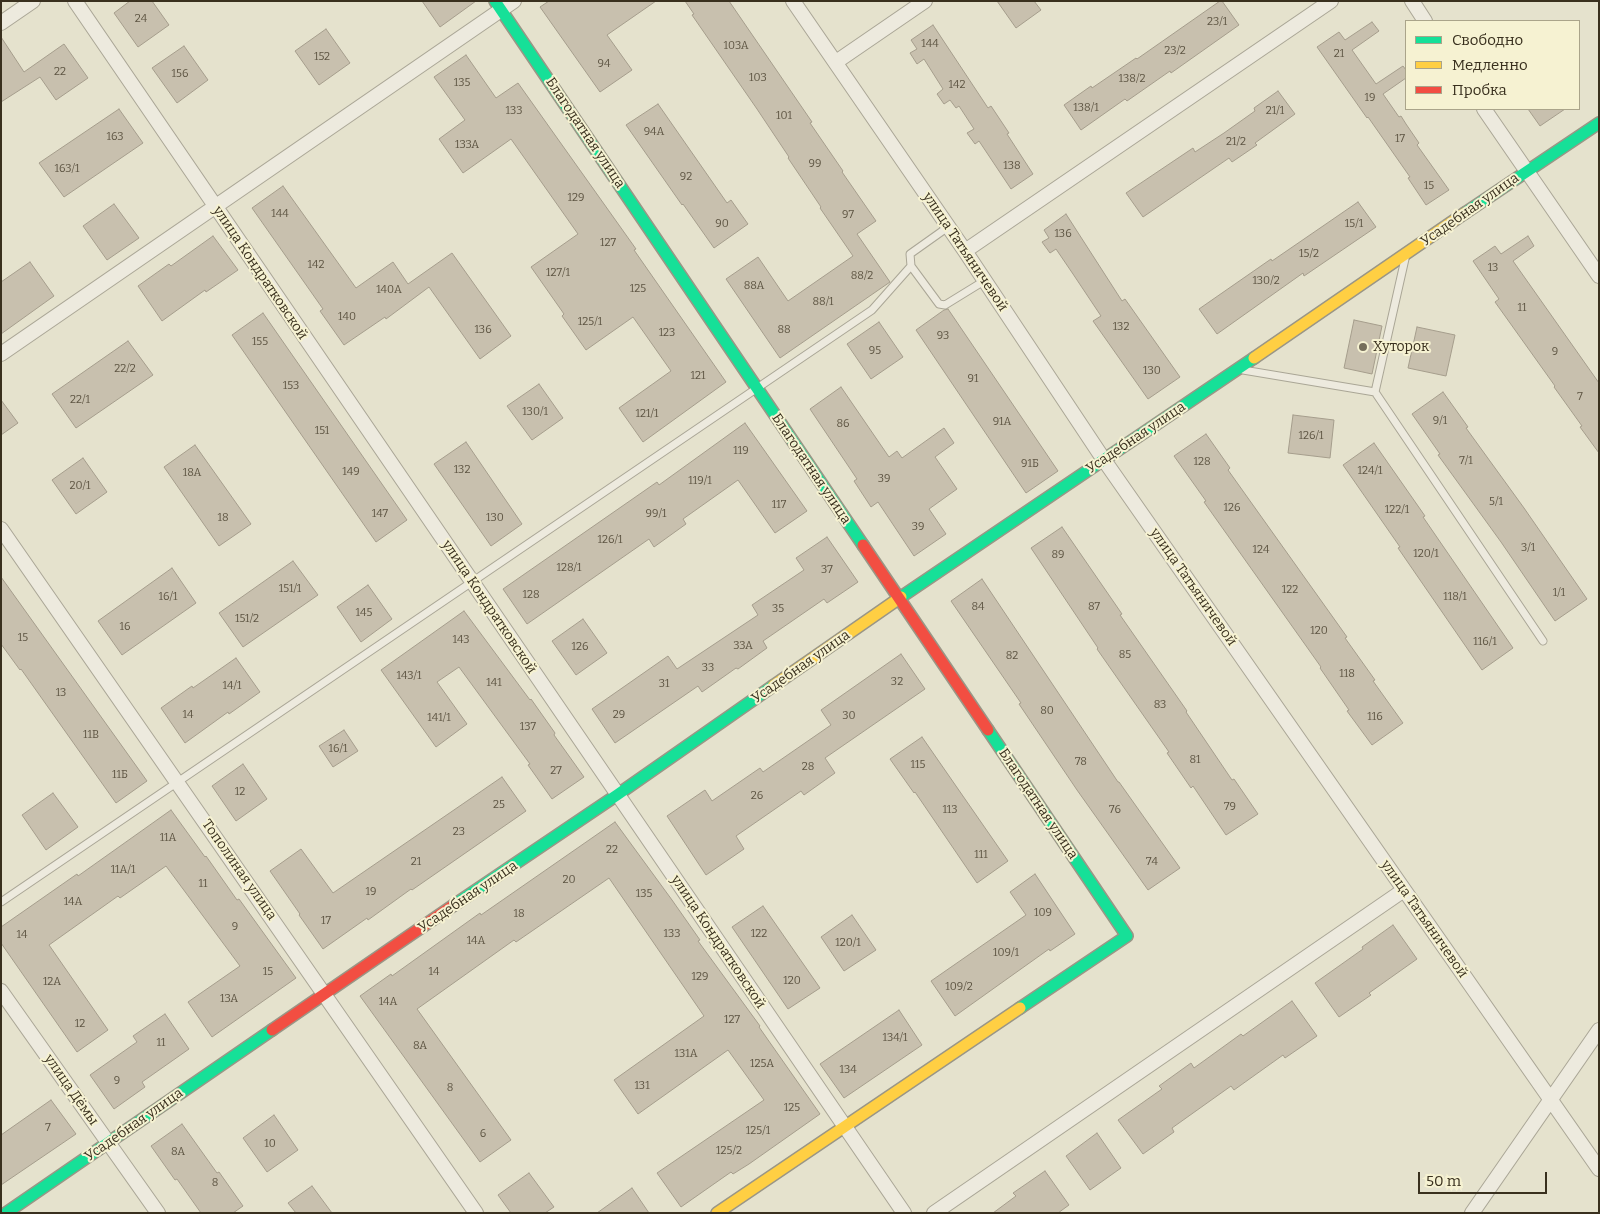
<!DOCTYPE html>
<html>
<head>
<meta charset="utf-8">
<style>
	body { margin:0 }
	#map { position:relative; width:1600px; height:1214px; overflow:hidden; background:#e5e2cd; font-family:Bitter,serif }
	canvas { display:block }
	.frame { position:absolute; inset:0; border:2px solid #39301e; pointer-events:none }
	.legend { position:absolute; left:1405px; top:20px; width:175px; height:90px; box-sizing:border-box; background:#f6f2d2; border:1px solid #aaa48a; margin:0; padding:6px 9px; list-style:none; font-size:15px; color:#39301e }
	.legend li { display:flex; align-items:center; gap:10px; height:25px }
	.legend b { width:25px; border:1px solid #aaa48a }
	.scale { position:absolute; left:1418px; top:1172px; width:129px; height:22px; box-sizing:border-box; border:2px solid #39301e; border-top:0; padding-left:6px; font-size:15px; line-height:18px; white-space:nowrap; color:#39301e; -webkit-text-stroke:4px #f6f2d2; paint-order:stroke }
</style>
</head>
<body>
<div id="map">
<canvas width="1600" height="1214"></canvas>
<div class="frame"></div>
<ul class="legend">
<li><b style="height:6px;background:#16e098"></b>Свободно</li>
<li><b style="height:6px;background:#ffcf43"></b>Медленно</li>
<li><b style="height:6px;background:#f24e42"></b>Пробка</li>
</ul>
<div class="scale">50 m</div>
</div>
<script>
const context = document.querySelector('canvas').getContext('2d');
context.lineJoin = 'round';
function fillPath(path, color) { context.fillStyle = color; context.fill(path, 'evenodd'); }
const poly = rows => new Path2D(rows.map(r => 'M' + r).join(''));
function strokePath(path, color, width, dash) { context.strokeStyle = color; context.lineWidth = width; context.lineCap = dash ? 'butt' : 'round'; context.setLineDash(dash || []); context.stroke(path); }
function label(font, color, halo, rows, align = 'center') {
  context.font = font + ' Bitter,serif'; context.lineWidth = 4; context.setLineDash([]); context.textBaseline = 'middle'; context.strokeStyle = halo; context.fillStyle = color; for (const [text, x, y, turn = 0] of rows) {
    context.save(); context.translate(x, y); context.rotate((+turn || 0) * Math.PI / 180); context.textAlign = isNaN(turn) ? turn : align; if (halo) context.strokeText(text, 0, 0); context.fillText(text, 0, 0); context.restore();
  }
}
const building = poly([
	[130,1,152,1,169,25,138,47,114,13,130,1],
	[422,1,476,1,440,27,422,1],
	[549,1,656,1,607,35,632,70,600,92,540,7,549,1],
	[685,1,729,1,812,122,810,123,843,171,842,172,876,221,857,234,890,282,780,358,726,279,758,257,788,301,853,256,820,208,821,207,788,158,789,157,757,109,692,15,694,14,685,1],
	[997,1,1034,1,1041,10,1016,28,997,1],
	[1220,1,1222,1,1239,25,1171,73,1170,71,1127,101,1125,99,1081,130,1064,105,1091,86,1092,88,1136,58,1137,59,1220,1],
	[1372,22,1379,31,1352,50,1376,84,1403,66,1406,70,1406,78,1383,94,1399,117,1401,116,1406,124,1419,143,1417,145,1449,190,1426,205,1408,178,1410,177,1368,117,1367,118,1317,47,1339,32,1345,40,1372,22],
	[933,25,988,108,991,106,1009,133,1007,134,1033,174,1011,189,979,141,975,144,967,133,974,129,959,106,956,108,950,100,944,104,937,94,943,89,924,59,917,64,910,53,917,49,911,40,933,25],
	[326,29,350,63,319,85,295,51,326,29],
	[1,37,24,72,64,44,88,78,56,100,40,77,1,102,1,37],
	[184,46,208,80,177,103,152,68,184,46],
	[466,55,496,98,518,83,636,249,634,250,726,382,643,442,619,408,671,371,633,317,586,350,562,316,564,314,531,267,578,234,511,139,463,173,439,139,465,120,434,77,466,55],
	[1278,91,1295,114,1255,143,1257,145,1232,162,1229,158,1143,217,1126,193,1193,148,1195,152,1224,133,1255,111,1254,108,1278,91],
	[658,104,727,203,731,200,748,224,714,248,683,204,682,205,626,125,658,104],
	[119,109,143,143,64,197,39,163,119,109],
	[1528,109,1565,109,1540,126,1528,109],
	[283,186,356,288,393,262,408,284,452,253,511,336,480,359,429,287,386,319,385,317,344,345,320,311,323,309,252,208,283,186],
	[1358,202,1376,227,1304,276,1303,273,1217,334,1199,309,1271,259,1272,261,1358,202],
	[114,204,139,238,107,260,83,226,114,204],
	[1066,214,1122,301,1125,299,1180,377,1148,399,1093,321,1101,316,1073,274,1056,249,1050,253,1042,242,1049,238,1044,230,1066,214],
	[213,236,238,270,206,292,205,290,162,321,138,286,169,264,171,266,213,236],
	[1528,236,1534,246,1513,261,1599,383,1599,453,1580,427,1582,426,1554,387,1555,386,1495,302,1499,299,1473,261,1495,246,1501,254,1528,236],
	[30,262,54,296,1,334,1,282,30,262],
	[948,309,1058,471,1026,493,916,330,944,310,948,309],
	[263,313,407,520,376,542,232,335,263,313],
	[1354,320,1382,326,1372,374,1344,368,1354,320],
	[879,322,903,357,871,379,847,344,879,322],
	[1417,327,1455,335,1446,376,1408,368,1417,327],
	[128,341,153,375,76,428,52,394,128,341],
	[539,384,563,418,532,440,507,406,539,384],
	[841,387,889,457,897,451,902,458,944,428,954,443,935,457,957,489,929,509,946,534,914,556,878,502,871,507,854,481,857,479,810,409,841,387],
	[1443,392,1468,427,1466,428,1524,508,1587,599,1555,621,1501,542,1438,455,1440,454,1412,414,1443,392],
	[1,400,18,423,1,435,1,400],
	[1293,415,1334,420,1330,458,1288,453,1293,415],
	[745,423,807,511,775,533,738,480,683,519,686,524,654,547,649,539,527,624,503,589,657,482,659,485,745,423],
	[1206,434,1230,468,1228,470,1347,637,1345,638,1375,680,1373,681,1403,723,1372,745,1347,711,1349,710,1320,668,1321,667,1204,502,1206,501,1174,456,1206,434],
	[466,442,522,524,491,546,434,464,466,442],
	[1374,443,1425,516,1423,517,1513,648,1482,670,1398,548,1400,547,1343,465,1374,443],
	[195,445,251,524,219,546,164,467,195,445],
	[83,458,107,492,76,514,52,480,83,458],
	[1062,527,1122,614,1120,615,1187,711,1186,712,1232,780,1234,779,1258,814,1226,835,1193,786,1191,788,1167,753,1169,752,1097,649,1098,648,1031,548,1062,527],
	[827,537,858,582,827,603,824,599,763,641,767,648,738,669,736,668,702,692,698,686,615,743,592,709,668,656,677,669,758,615,752,605,804,570,796,558,827,537],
	[293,561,318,595,243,647,219,613,293,561],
	[172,568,196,603,122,655,98,621,172,568],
	[1,577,147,781,116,803,21,669,20,670,1,644,1,577],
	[982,579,1118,782,1119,782,1180,868,1148,890,1077,790,1019,704,1021,703,951,601,982,579],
	[368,585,392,619,361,642,337,607,368,585],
	[464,611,530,700,531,699,555,733,554,735,584,777,552,799,528,765,530,764,459,667,437,682,467,724,436,747,381,670,464,611],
	[583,619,607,653,576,675,552,641,583,619],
	[901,654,925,689,825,758,835,773,804,795,801,791,736,836,744,849,706,875,667,816,705,790,712,801,760,768,763,772,831,725,821,710,901,654],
	[236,658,260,692,229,714,228,712,185,743,161,708,192,686,193,688,236,658],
	[344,730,358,751,333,767,319,746,344,730],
	[922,737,1008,861,977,883,915,792,914,793,890,759,922,737],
	[243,764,267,799,236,821,212,786,243,764],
	[502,777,526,811,412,890,411,889,368,920,367,918,323,949,299,915,300,914,270,871,301,849,333,893,502,777],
	[53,793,78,827,46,850,22,815,53,793],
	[171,810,205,857,206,856,237,900,239,899,296,978,212,1037,188,1002,240,966,166,866,120,898,118,896,49,945,108,1030,77,1052,1,943,1,927,77,874,78,876,171,810],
	[615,822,672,900,700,940,698,941,760,1026,759,1027,820,1114,749,1164,733,1174,731,1172,681,1207,657,1173,764,1100,728,1050,638,1114,614,1080,704,1016,609,878,516,942,514,940,417,1009,511,1140,480,1162,360,996,391,974,392,976,480,913,481,915,615,822],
	[1035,874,1075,934,1050,951,1049,949,955,1016,931,981,1026,915,1010,892,1035,874],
	[763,906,820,988,788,1009,732,927,763,906],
	[852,915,876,950,844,971,821,937,852,915],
	[1393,925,1417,959,1369,993,1371,995,1339,1017,1315,983,1363,949,1362,947,1393,925],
	[1292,1001,1317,1036,1285,1058,1283,1055,1234,1090,1231,1086,1172,1128,1174,1132,1143,1154,1118,1120,1162,1089,1159,1086,1191,1063,1194,1068,1241,1034,1243,1036,1292,1001],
	[899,1010,922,1045,844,1098,820,1064,899,1010],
	[165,1014,189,1049,142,1082,145,1087,114,1109,90,1075,137,1042,133,1036,165,1014],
	[51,1100,76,1134,1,1185,1,1135,51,1100],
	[274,1115,298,1150,267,1172,243,1138,274,1115],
	[182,1124,217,1173,219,1172,243,1206,233,1213,201,1213,177,1179,175,1180,151,1146,182,1124],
	[1097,1133,1121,1168,1090,1190,1066,1156,1097,1133],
	[1045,1171,1069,1205,1058,1213,993,1213,1016,1196,1013,1193,1045,1171],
	[529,1173,554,1207,545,1213,511,1213,498,1195,529,1173],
	[312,1186,332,1213,296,1213,288,1203,312,1186],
	[632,1188,649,1213,597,1213,632,1188]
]);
const lane = poly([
	[911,266,939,304,945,305,984,281],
	[1243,370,1375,392,1543,641],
	[1375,392,1405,259],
	[1,902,872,310,911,266,910,254,948,227]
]);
const street = poly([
	[75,1,904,1213],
	[793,1,965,251,1104,460,1599,1169],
	[1412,1,1425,21],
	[1,23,33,1],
	[836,62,925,1],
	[1484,109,1599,276],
	[965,251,1331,1],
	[1,354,514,1],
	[1,529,476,1213],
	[1,991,158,1213],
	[934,1213,1404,890],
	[1472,1213,1599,1030]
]);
const fast = poly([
	[495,1,863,545],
	[1465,213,1599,123],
	[901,597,1254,358],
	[988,730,1127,936,1020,1008],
	[454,905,617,795,773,686],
	[6,1213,272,1030]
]);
const slow = poly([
	[1254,358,1465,213],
	[773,686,901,597],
	[717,1213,1020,1008]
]);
const jam = poly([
	[863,545,988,730],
	[272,1030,454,905]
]);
const markers = [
	[1363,347,5,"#756e5b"]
];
const numberNames = [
	["24",141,19],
	["23/1",1217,22],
	["144",930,44],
	["103А",736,46],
	["23/2",1175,51],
	["21",1339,54],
	["152",322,57],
	["94",604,64],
	["22",60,72],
	["156",180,74],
	["103",758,78],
	["138/2",1132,79],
	["135",462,83],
	["142",957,85],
	["19",1370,98],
	["138/1",1086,108],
	["133",514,111],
	["21/1",1275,111],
	["101",784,116],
	["94А",654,132],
	["163",115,137],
	["17",1400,139],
	["21/2",1236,142],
	["133А",467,145],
	["99",815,164],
	["138",1012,166],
	["163/1",67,169],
	["92",686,177],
	["15",1429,186],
	["129",576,198],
	["144",280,214],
	["97",848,215],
	["90",722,224],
	["15/1",1354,224],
	["136",1063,234],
	["127",608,243],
	["15/2",1309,254],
	["142",316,265],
	["13",1493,268],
	["127/1",558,273],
	["88/2",862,276],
	["130/2",1266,281],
	["88А",754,286],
	["125",638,289],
	["140А",389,290],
	["88/1",823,302],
	["11",1522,308],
	["140",347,317],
	["125/1",590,322],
	["132",1121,327],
	["136",483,330],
	["88",784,330],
	["123",667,333],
	["93",943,336],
	["155",260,342],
	["95",875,351],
	["9",1555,352],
	["22/2",125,369],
	["130",1152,371],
	["121",698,376],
	["91",973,379],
	["153",291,386],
	["7",1580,397],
	["22/1",80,400],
	["130/1",535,412],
	["121/1",647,414],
	["9/1",1440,421],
	["91А",1002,422],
	["86",843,424],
	["151",322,431],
	["126/1",1311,436],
	["119",741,451],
	["7/1",1466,461],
	["128",1202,462],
	["91Б",1030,464],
	["132",462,470],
	["124/1",1370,471],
	["149",351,472],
	["18А",192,473],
	["39",884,479],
	["119/1",700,481],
	["20/1",80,486],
	["5/1",1496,502],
	["117",779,505],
	["126",1232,508],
	["122/1",1397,510],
	["147",380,514],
	["99/1",656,514],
	["18",223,518],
	["130",495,518],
	["39",918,527],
	["126/1",610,540],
	["3/1",1528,548],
	["124",1261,550],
	["120/1",1426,554],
	["89",1058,555],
	["128/1",569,568],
	["37",827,570],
	["151/1",290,589],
	["122",1290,590],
	["1/1",1559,593],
	["128",531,595],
	["16/1",168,597],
	["118/1",1455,597],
	["84",978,607],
	["87",1094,607],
	["35",778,609],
	["145",364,613],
	["151/2",247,619],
	["16",125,627],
	["120",1319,631],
	["15",23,638],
	["143",461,640],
	["116/1",1485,642],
	["33А",743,646],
	["126",580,647],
	["85",1125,655],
	["82",1012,656],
	["33",708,668],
	["118",1347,674],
	["143/1",409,676],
	["32",897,682],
	["141",494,683],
	["31",664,684],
	["14/1",232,686],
	["13",61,693],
	["83",1160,705],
	["80",1047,711],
	["14",188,715],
	["29",619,715],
	["30",849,716],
	["116",1375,717],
	["141/1",439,718],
	["137",528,727],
	["11В",91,735],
	["16/1",338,749],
	["81",1195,760],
	["78",1081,762],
	["115",918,765],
	["28",808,767],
	["27",556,771],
	["11Б",120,775],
	["12",240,792],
	["26",757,796],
	["25",499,805],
	["79",1230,807],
	["113",950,810],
	["76",1115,810],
	["23",459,832],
	["11А",168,838],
	["22",612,850],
	["111",981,855],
	["21",416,862],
	["74",1152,862],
	["11А/1",123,870],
	["20",569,880],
	["11",203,884],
	["19",371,892],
	["135",644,894],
	["14А",73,902],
	["109",1043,913],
	["18",519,914],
	["17",326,921],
	["9",235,927],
	["133",672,934],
	["122",759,934],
	["14",22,935],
	["14А",476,941],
	["120/1",848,943],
	["109/1",1006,953],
	["15",268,972],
	["14",434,972],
	["129",700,977],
	["120",792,981],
	["12А",52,982],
	["109/2",959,987],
	["13А",229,999],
	["14А",388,1002],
	["127",732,1020],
	["12",80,1024],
	["134/1",895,1038],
	["11",161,1043],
	["8А",420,1046],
	["131А",686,1054],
	["125А",762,1064],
	["134",848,1070],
	["9",117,1081],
	["131",642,1086],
	["8",450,1088],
	["125",792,1108],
	["7",48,1128],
	["125/1",758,1131],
	["6",483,1134],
	["10",270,1144],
	["125/2",729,1151],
	["8А",178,1152],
	["8",215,1183]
];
const streetNames = [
	["Благодатная улица",585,133,56],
	["Усадебная улица",1470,210,-35],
	["улица Татьяничевой",965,252,56],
	["улица Кондратковской",260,273,56],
	["Усадебная улица",1136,438,-34],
	["Благодатная улица",811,469,56],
	["улица Татьяничевой",1193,587,55],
	["улица Кондратковской",489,607,56],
	["Усадебная улица",801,667,-35],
	["Благодатная улица",1038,804,56],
	["Тополиная улица",239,870,55],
	["Усадебная улица",468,897,-34],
	["улица Татьяничевой",1424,919,55],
	["улица Кондратковской",718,942,56],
	["улица Дёмы",71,1090,55],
	["Усадебная улица",134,1125,-35]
];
const poiNames = [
	["Хуторок",1373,347]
];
fillPath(building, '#c8c0ae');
strokePath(building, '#a59d8c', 1);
strokePath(lane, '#aaa696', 9);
strokePath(street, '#aaa696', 16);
strokePath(fast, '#9a9686', 14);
strokePath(slow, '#9a9686', 14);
strokePath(jam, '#9a9686', 14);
strokePath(lane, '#edeade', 7);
strokePath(street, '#edeade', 14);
strokePath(fast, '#16e098', 11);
strokePath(slow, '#ffcf43', 11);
strokePath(jam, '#f24e42', 11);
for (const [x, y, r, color] of markers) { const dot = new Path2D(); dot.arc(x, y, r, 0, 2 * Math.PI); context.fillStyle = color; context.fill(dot); strokePath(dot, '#f6f2d2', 2); }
label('11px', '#5d5442', null, numberNames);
label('14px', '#39301e', '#f6f2d2', streetNames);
label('14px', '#39301e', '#f6f2d2', poiNames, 'left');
</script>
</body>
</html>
